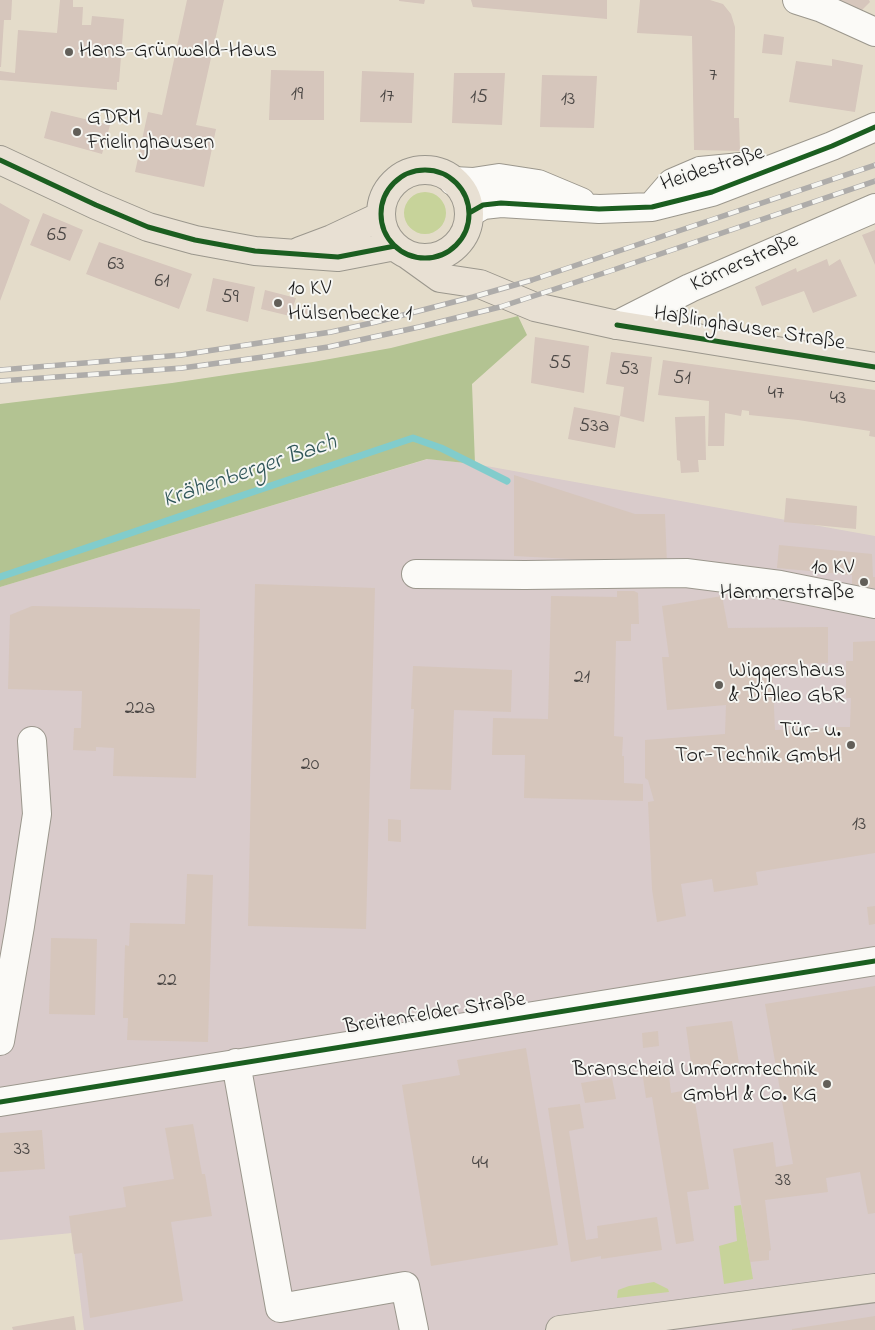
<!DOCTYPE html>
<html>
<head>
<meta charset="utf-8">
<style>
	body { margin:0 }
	canvas { display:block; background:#e4dcca }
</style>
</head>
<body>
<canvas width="875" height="1330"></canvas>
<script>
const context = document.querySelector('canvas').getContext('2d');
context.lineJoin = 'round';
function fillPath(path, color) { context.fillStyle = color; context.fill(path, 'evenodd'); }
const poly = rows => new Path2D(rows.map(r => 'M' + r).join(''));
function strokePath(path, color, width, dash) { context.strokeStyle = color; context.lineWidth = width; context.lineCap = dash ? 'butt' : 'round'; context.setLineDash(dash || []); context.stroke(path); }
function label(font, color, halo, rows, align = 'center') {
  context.font = font + ' "Indie Flower",sans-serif'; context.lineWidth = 4; context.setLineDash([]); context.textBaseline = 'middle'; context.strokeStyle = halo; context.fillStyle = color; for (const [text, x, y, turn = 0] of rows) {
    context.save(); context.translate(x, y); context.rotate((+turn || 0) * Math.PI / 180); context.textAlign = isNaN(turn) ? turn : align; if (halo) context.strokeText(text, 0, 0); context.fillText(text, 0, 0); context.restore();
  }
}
const industrial = poly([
	[428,459,475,464,875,536,875,1330,84,1330,72,1233,0,1240,0,587]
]);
const green = poly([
	'404 213a21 21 0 1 1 42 0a21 21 0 1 1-42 0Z',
	[741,1205,753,1279,724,1284,719,1246,737,1241,734,1206],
	[654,1282,668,1289,669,1292,617,1298,618,1290,629,1286]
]);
const forest = poly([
	[518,316,527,335,472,384,475,464,427,459,0,587,0,404,172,383,313,362,391,348]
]);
const stream = poly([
	[0,577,413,438,441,448,507,481]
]);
const building = poly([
	[0,0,12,0,11,20,4,20,1,67,0,67],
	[60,0,73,0,73,7,83,7,82,25,91,25,92,16,124,19,119,82,117,82,117,90,0,80,0,71,15,73,18,30,57,33],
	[187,0,224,0,196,125,216,129,204,187,135,172,148,112,162,115],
	[399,0,425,0,424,4,399,1],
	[471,0,607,0,607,19,473,7],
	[640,0,710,0,723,4,731,14,735,27,734,118,739,118,740,151,694,150,692,36,637,33],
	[835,0,869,0,870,2,860,12],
	[764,34,784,37,782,55,762,53],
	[832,59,863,65,855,112,789,102,796,61,832,66],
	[271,70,324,71,324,120,269,120],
	[362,71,414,73,412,123,360,122],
	[454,73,505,73,502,125,452,123],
	[542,75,597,76,594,128,540,127],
	[51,111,110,125,102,154,44,138],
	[0,203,30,220,0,301],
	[43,213,83,230,70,261,30,245],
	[875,230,875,265,862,235],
	[99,242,192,274,179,309,86,274],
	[827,259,829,266,840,259,857,296,813,313,804,291,762,306,755,287,796,268,797,272],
	[213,278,255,287,248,322,206,311],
	[265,290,296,298,290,316,261,309],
	[310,303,312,312,303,315,301,306],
	[535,337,589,346,584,393,531,383],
	[611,352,652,357,644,422,620,416,624,387,606,384],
	[663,360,875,390,875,437,869,436,870,431,798,420,749,415,749,411,742,410,741,416,725,413,724,446,708,446,709,401,658,395],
	[574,407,620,416,615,448,568,439],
	[705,416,706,460,698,460,699,472,681,473,680,461,677,460,675,417],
	[514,475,635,514,665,514,667,564,514,556],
	[786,498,857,506,856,529,784,522],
	[779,545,872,554,873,577,875,577,875,588,852,587,852,575,777,568],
	[255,584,375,588,366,929,248,926],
	[617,591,634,591,638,593,639,624,631,624,631,641,616,641,614,736,623,737,622,756,624,756,624,783,643,784,643,801,524,798,525,755,492,755,493,718,548,719,551,596,617,597],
	[722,596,728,628,828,627,828,663,772,665,775,730,826,728,826,727,850,727,851,698,846,698,846,661,853,661,853,642,875,641,875,853,756,872,758,885,714,892,712,879,681,884,686,916,657,922,652,889,648,802,654,801,648,780,645,778,645,740,725,734,726,705,667,710,662,657,669,657,662,606],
	[32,606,200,609,196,778,113,776,114,748,96,747,96,751,73,750,74,728,81,728,82,691,8,689,10,615],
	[413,666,512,670,511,712,454,710,451,790,410,789,414,709,411,709],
	[388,819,401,820,401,842,388,841],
	[187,874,213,875,208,1042,127,1040,128,1018,123,1018,125,945,129,946,130,923,185,924],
	[875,906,875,924,869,925,867,907],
	[51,938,97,939,95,1015,49,1014],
	[875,986,875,1213,868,1214,860,1172,826,1178,828,1192,765,1200,771,1250,769,1251,769,1260,750,1262,733,1149,773,1142,776,1167,793,1164,765,1004],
	[732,1021,739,1063,692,1070,686,1027],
	[658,1031,659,1046,643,1048,642,1033],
	[526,1048,558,1245,431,1266,402,1085,460,1075,457,1060],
	[668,1067,671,1093,693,1089,709,1189,687,1192,694,1241,676,1244,652,1097,646,1098,642,1071],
	[612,1078,616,1099,585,1103,581,1083],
	[580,1104,584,1128,569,1131,586,1240,598,1238,597,1226,657,1217,662,1250,601,1259,601,1256,571,1262,548,1108],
	[193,1124,202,1174,205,1174,212,1216,171,1222,183,1301,90,1318,82,1253,74,1254,69,1216,126,1207,123,1187,174,1179,165,1128],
	[42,1130,45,1169,0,1172,0,1133],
	[74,1316,76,1330,13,1330,12,1327],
	[875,1316,875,1330,792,1330,792,1329]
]);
const minor = poly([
	[797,0,822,8,875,32],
	[453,181,473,182,499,178,538,184,581,202],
	[653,205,672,183,700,171,741,167,752,169],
	[469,213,483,205,501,203,599,209,652,207,712,192,832,146,875,127],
	[617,325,690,288,875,208],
	[416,574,525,575,686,573,780,585,875,604],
	[0,1041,20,926,37,814,32,741],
	[236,1063,280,1308,405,1286,414,1330],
	[0,1102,875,961]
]);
const major = poly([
	[0,160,96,205,148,227,195,240,255,251,338,257,395,246],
	'381 214a44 44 0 1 1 88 0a44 44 0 1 1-88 0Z',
	[300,251,332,239,381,216],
	[408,255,440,278,480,284,535,307,617,325,875,367],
	[560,1330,875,1288]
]);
const rail = poly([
	[0,370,181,355,331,332,376,322,473,297,532,280,875,165],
	[0,381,182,368,263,357,328,347,419,327,500,307,610,271,875,181]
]);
const cycleway = poly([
	[0,160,96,205,148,227,195,240,255,251,338,257,395,246],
	'381 214a44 44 0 1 1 88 0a44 44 0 1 1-88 0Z',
	[469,213,483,205,501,203,599,209,652,207,712,192,832,146,875,127],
	[617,325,875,367],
	[0,1102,875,961]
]);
const markers = [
	[69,52,5,"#625f59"],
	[77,132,5,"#625f59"],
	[278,303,5,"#625f59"],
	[864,582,5,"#625f59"],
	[719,685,5,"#625f59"],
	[851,745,5,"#625f59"],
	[827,1084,5,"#625f59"]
];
const numberNames = [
	["7",713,77],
	["19",297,96],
	["17",387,98],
	["15",479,99],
	["13",568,101],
	["65",57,237],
	["63",116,266],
	["61",162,283],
	["59",230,299],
	["55",560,365],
	["53",629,371],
	["51",682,380],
	["47",776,395],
	["43",838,400],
	["53a",594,428],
	["21",582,679],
	["22a",140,710],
	["20",310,766],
	["13",859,826],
	["22",167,982],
	["33",22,1151],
	["44",480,1165],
	["38",783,1182]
];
const poiNames = [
	["Hans-Grünwald-Haus",79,52],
	["GDRM",87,119],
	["Frielinghausen",87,144],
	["10 KV",288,290],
	["Hülsenbecke 1",288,315],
	["10 KV",854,569,"right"],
	["Hammerstraße",854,594,"right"],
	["Wiggershaus",729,672],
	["& D'Aleo GbR",729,697],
	["Tür- u.",841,732,"right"],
	["Tor-Technik GmbH",841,757,"right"],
	["Branscheid Umformtechnik",817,1071,"right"],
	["GmbH & Co. KG",817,1096,"right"]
];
const streetNames = [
	["Heidestraße",713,170,-18],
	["Körnerstraße",745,264,-24],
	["Haßlinghauser Straße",749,330,9],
	["Breitenfelder Straße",435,1015,-9]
];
const waterNames = [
	["Krähenberger Bach",250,473,-19]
];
fillPath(industrial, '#d9cbcb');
fillPath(green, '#c7d39a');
fillPath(forest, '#b3c392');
strokePath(stream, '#81cccc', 7);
fillPath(building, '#d6c6bc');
strokePath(minor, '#9b978d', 30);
strokePath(major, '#9b978d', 30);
strokePath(minor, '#fbfaf7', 28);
strokePath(major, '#e8e0d3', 28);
strokePath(rail, '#aeacaa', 5.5);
strokePath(rail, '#f6f6f2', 4, [11]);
strokePath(cycleway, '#1b5e20', 5);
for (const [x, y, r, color] of markers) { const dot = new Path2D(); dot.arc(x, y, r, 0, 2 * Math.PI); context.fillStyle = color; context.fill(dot); strokePath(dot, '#f6f6f2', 2); }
label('20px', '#4a4644', null, numberNames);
label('22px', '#1c1c1c', '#f6f6f2', poiNames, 'left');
label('22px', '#1c1c1c', '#f6f6f2', streetNames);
label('italic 24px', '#31575a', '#f6f6f2', waterNames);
</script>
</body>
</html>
